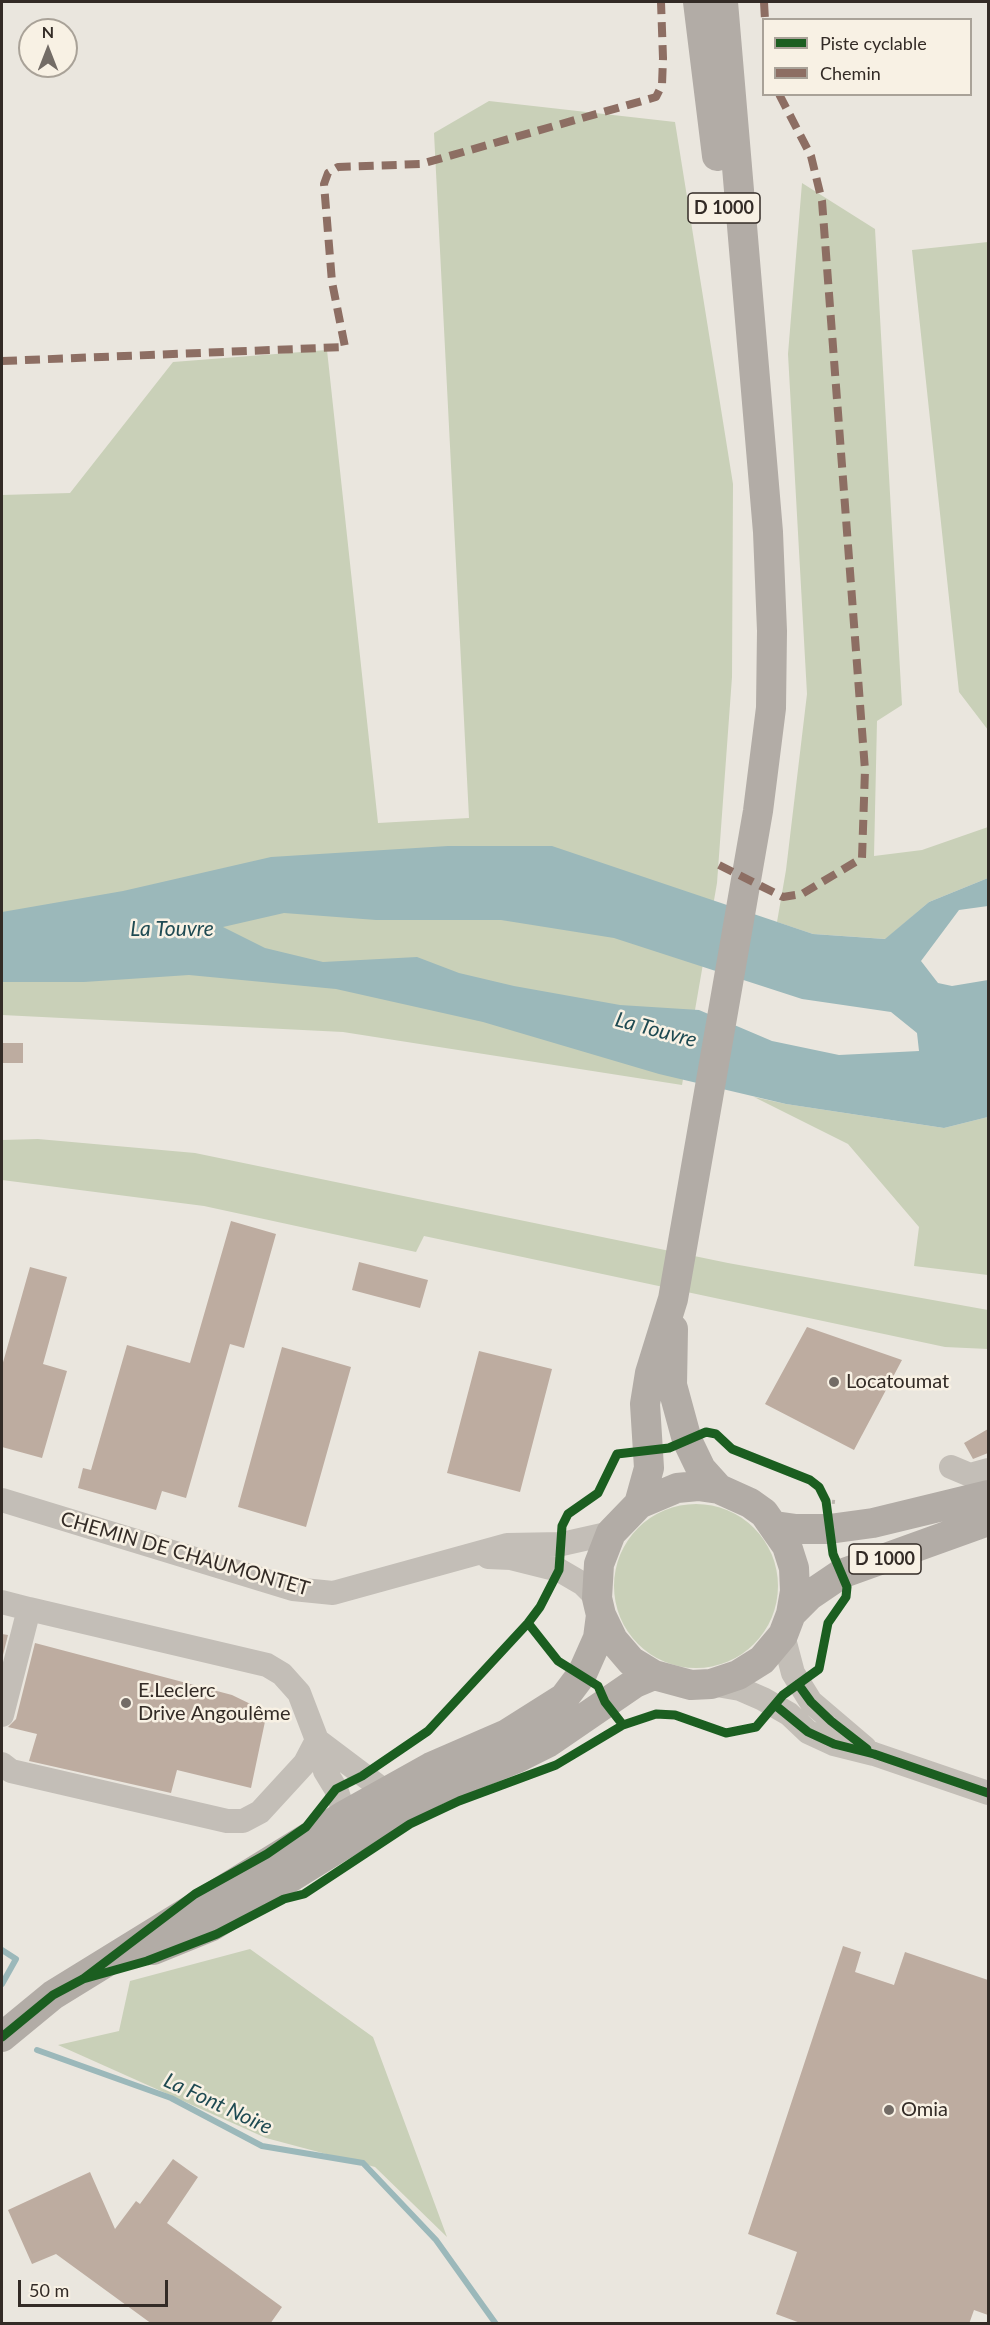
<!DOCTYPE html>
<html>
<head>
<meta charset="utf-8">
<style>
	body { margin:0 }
	#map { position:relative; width:990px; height:2325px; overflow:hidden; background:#eae6de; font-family:Lato,sans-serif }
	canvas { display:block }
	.frame { position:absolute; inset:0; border:3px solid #332b26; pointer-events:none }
	.legend { position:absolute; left:762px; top:18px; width:210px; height:78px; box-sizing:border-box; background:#f8f1e4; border:2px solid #a9a298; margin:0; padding:8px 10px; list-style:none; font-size:18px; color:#332b26 }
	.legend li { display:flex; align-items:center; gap:12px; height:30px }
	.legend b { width:30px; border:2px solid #a9a298 }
	.north { position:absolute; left:18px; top:18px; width:60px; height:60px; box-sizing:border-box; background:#f8f1e4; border:2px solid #a9a298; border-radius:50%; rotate:0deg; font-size:16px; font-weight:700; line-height:24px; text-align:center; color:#332b26 }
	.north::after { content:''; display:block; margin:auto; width:21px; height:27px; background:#736c66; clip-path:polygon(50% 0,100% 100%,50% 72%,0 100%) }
	.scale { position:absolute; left:18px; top:2280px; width:150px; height:27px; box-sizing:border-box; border:3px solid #332b26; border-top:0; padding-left:8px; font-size:18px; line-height:21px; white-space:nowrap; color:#332b26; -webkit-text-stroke:4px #f8f1e4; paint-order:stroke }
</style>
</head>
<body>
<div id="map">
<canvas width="990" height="2325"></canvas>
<div class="frame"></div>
<ul class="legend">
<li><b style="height:8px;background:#1b5e20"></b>Piste cyclable</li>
<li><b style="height:8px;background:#8d6e63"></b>Chemin</li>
</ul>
<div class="north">N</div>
<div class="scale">50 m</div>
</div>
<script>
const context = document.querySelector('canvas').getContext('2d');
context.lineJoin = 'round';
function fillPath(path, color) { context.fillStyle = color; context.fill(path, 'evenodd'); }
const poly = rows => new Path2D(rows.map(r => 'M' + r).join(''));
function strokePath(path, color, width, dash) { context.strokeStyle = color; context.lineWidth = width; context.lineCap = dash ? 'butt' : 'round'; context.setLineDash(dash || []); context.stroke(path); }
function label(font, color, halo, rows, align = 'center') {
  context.font = font + ' Lato,sans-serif'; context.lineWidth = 5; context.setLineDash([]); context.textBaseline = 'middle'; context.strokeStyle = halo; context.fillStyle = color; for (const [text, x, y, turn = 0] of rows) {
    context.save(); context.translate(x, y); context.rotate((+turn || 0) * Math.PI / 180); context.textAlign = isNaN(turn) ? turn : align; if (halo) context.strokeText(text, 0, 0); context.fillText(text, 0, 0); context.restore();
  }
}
const green = poly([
	[489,101,675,122,733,484,732,677,717,883,682,1085,343,1032,2,1015,2,495,70,493,173,362,327,350,378,823,469,818,434,133],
	[802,183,875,229,902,705,877,721,874,856,922,850,988,827,988,878,929,902,886,939,813,934,777,922,786,870,807,694,788,354],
	[988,242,988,730,959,692,912,250],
	[754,1097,786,1104,944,1128,988,1117,988,1275,914,1266,919,1227,848,1144],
	[38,1139,195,1153,728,1263,988,1310,988,1349,945,1347,424,1236,416,1252,204,1206,2,1180,2,1140],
	'614 1586a82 82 0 1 1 164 0a82 82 0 1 1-164 0Z',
	[250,1949,373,2037,447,2237,375,2167,266,2138,58,2045,119,2031,130,1981]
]);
const water = poly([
	[448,846,552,846,813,934,885,939,929,902,988,878,988,906,959,910,921,961,938,983,952,986,988,980,988,1117,944,1128,786,1104,659,1074,483,1022,336,989,189,975,84,982,2,982,2,912,123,891,271,857],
	[284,913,376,920,501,920,614,938,802,999,891,1012,917,1033,919,1051,839,1055,772,1041,699,1010,620,1005,514,986,459,973,417,957,323,962,265,948,223,927]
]);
const stream = poly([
	[2,1950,16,1959,2,1984],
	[37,2050,171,2098,262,2146,363,2163,436,2240,496,2324]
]);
const building = poly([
	[2,1043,23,1043,23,1063,2,1063],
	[231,1221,276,1234,244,1348,230,1344,186,1498,162,1491,156,1510,78,1488,83,1468,91,1470,127,1345,190,1363],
	[359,1262,428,1280,420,1308,352,1290],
	[30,1267,67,1277,43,1364,67,1371,42,1458,2,1447,2,1366],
	[807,1327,902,1360,854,1450,765,1404],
	[282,1347,351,1367,306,1527,238,1507],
	[479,1351,552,1369,520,1492,447,1473],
	[988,1429,988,1453,973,1459,964,1443],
	[2,1634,8,1635,2,1659],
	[35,1643,232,1695,267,1712,251,1788,177,1770,171,1793,29,1761,37,1734,8,1727,16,1719],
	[843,1946,861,1952,855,1972,894,1985,905,1952,988,1980,988,2315,974,2310,969,2324,803,2324,776,2314,797,2252,748,2234],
	[173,2159,198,2177,167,2223,282,2307,270,2324,152,2324,56,2254,32,2264,8,2210,90,2172,115,2229,136,2201,140,2204]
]);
const path = poly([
	[826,1501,835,1502]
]);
const minor = poly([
	[951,1467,970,1475,988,1470],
	[2,1500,293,1589,333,1593,507,1545,562,1544,611,1533],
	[488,1557,511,1558,559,1570,583,1584,597,1598],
	[2,1602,29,1609],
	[783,1635,793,1673,811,1702,865,1748],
	[711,1684,740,1689,763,1699,789,1714,808,1732,834,1744,874,1754,988,1793],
	[2,1715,29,1609,267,1665,282,1674,299,1693,317,1740,305,1763,260,1812,243,1821,227,1821,11,1771,2,1764],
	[345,1815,336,1789,325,1771,317,1740,386,1792]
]);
const major = poly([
	[698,2,717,156],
	[673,1329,672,1385,687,1440,701,1469,719,1489],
	[639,1504,649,1468,645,1404,650,1373,673,1299,758,811,771,708,772,631,768,532,723,2],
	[775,1526,796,1529,829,1529,873,1523,988,1495],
	[791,1614,810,1595,841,1574,988,1521],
	[153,1950,212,1926,375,1825,437,1790,517,1758,549,1742,635,1683,654,1675],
	[2,2037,53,1995,345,1815,431,1767,507,1734,564,1698,582,1674,598,1638,601,1615,597,1598,599,1564,611,1533,639,1504,677,1488,698,1486,719,1489,750,1503,764,1513,787,1546,794,1568,795,1591,791,1614,783,1635,762,1660,738,1675,711,1684,691,1685,654,1675,631,1661,613,1640,601,1615]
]);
const quiet = poly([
	[764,2,765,20],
	[2,361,345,347,332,282,324,184,328,173,338,167,421,164,656,97,662,85,663,58,661,2],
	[719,865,783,897,802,894,862,858,865,770,822,201,811,156,779,94]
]);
const cycleway = poly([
	[528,1623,558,1661,598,1686,605,1702,623,1725],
	[798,1684,811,1702,831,1721,867,1749],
	[775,1705,808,1732,834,1744,874,1754,988,1793],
	[2,2037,53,1995,83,1979,195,1894,267,1854,306,1827,336,1789,362,1776,428,1731,528,1623,540,1607,559,1570,562,1526,568,1514,598,1493,617,1454,669,1448,706,1432,716,1434,732,1449,810,1480,819,1487,826,1501,833,1554,847,1587,846,1597,828,1623,819,1669,783,1695,756,1727,726,1733,675,1715,656,1714,623,1725,556,1765,459,1801,410,1824,304,1894,284,1899,217,1934,147,1961,83,1979]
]);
const markers = [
	[834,1382,6,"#736c66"],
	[126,1703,6,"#736c66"],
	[889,2110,6,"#736c66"]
];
const shields = [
	[724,208,72],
	[885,1559,72]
];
const shieldNames = [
	["D 1000",724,208],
	["D 1000",885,1559]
];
const poiNames = [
	["Locatoumat",846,1382],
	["E.Leclerc",138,1691],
	["Drive Angoulême",138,1714],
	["Omia",901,2110]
];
const streetNames = [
	["CHEMIN DE CHAUMONTET",185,1554,16]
];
const waterNames = [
	["La Touvre",172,929],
	["La Touvre",656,1030,15],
	["La Font Noire",218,2104,25]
];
fillPath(green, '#c9d0b8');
fillPath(water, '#9bb8ba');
strokePath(stream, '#9bb8ba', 6);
fillPath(building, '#bdaca0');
strokePath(path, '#bcb6af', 4, [3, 3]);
strokePath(minor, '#c3beb7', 24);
strokePath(major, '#b2aca6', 30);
strokePath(quiet, '#8d6e63', 8, [15, 8]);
strokePath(cycleway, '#1b5e20', 9);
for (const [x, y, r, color] of markers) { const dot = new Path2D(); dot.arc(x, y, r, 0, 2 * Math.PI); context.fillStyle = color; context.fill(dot); strokePath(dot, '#f8f1e4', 2); }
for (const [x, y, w] of shields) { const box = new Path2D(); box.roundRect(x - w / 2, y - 15, w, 30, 4.5); context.fillStyle = '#f8f1e4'; context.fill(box); strokePath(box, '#332b26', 1.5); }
label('bold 18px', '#332b26', null, shieldNames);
label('20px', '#332b26', '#f8f1e4', poiNames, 'left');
label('20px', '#332b26', '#f8f1e4', streetNames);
label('italic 21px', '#1e4a52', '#f8f1e4', waterNames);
</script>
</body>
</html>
